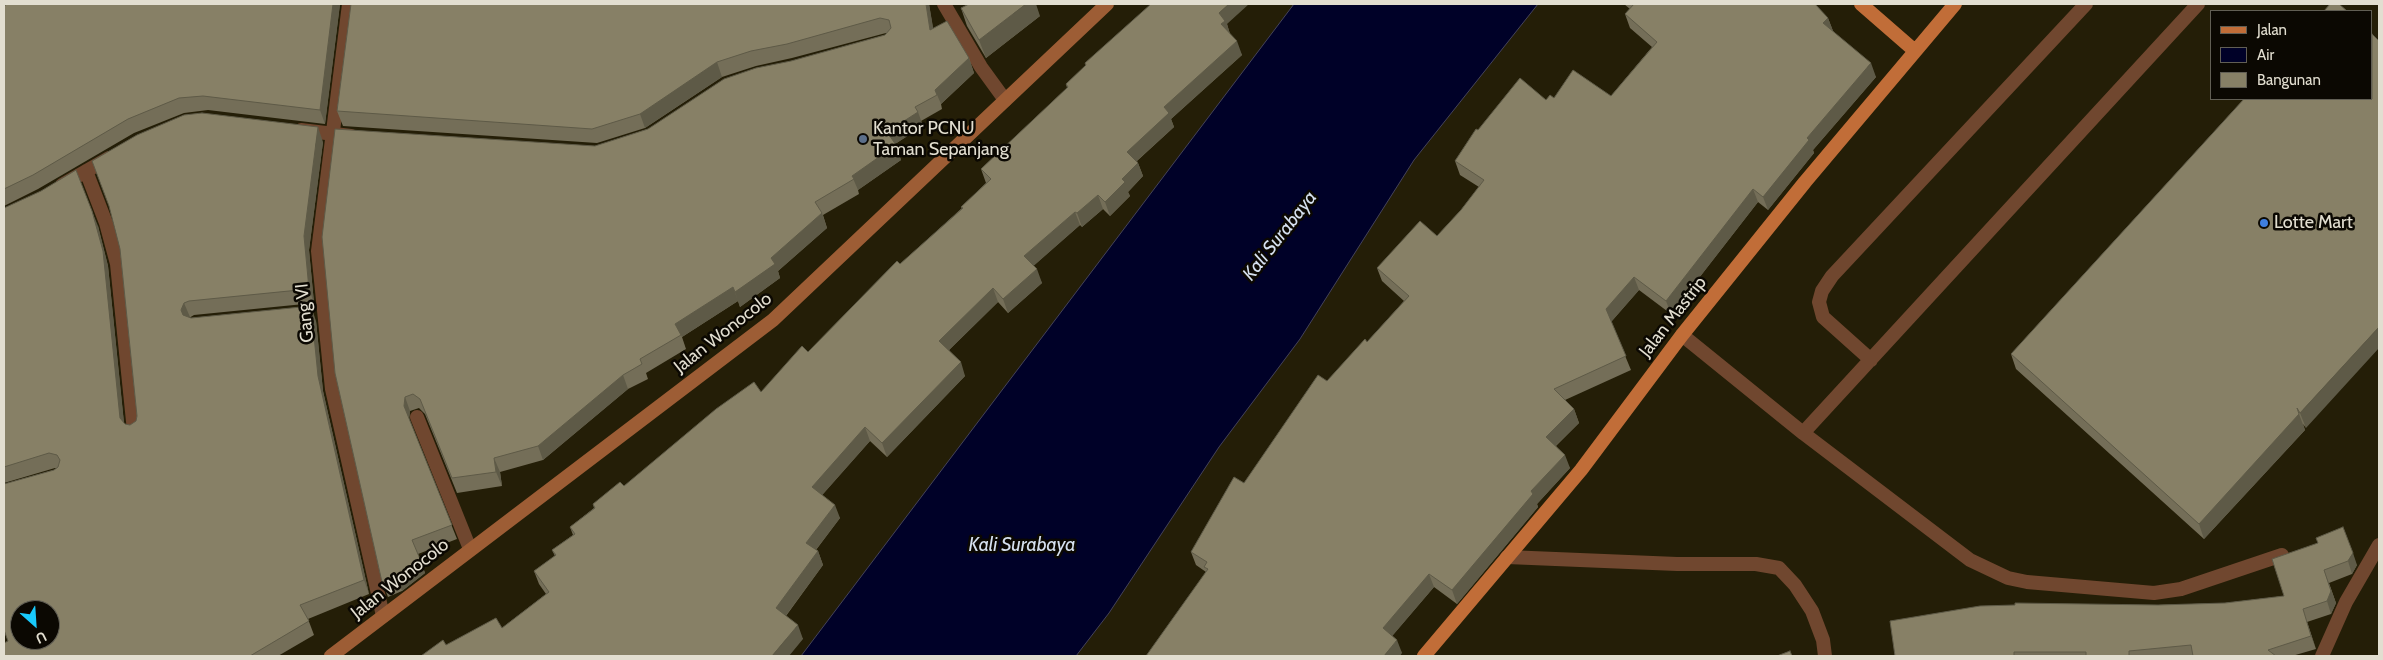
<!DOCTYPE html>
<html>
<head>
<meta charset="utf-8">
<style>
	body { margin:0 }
	#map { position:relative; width:2383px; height:660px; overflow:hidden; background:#241e07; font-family:Cabin,sans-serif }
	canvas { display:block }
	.frame { position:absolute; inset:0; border:5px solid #e2ded0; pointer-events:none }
	.legend { position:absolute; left:2210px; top:10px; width:162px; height:90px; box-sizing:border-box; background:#0b0802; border:1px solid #615e54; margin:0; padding:6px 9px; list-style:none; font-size:15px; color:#e2ded0 }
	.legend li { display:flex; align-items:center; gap:10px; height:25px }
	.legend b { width:25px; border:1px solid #615e54 }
	.north { position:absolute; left:10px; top:600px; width:50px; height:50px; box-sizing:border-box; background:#0b0802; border:1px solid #615e54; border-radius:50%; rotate:154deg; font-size:14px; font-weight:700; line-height:20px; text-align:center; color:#e2ded0 }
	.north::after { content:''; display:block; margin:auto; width:18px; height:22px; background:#19cafc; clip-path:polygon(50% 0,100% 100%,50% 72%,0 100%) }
</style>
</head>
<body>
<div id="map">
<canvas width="2383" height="660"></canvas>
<div class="frame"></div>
<ul class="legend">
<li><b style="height:6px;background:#c16d38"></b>Jalan</li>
<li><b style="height:14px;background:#000128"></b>Air</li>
<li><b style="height:14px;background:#878066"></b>Bangunan</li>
</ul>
<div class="north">U</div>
</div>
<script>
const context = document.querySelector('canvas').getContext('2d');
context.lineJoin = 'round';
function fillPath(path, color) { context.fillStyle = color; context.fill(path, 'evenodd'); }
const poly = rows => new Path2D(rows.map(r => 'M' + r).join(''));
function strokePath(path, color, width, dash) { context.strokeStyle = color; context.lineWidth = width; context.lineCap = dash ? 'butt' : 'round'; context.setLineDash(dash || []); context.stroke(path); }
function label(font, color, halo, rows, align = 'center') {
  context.font = font + ' Cabin,sans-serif'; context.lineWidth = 5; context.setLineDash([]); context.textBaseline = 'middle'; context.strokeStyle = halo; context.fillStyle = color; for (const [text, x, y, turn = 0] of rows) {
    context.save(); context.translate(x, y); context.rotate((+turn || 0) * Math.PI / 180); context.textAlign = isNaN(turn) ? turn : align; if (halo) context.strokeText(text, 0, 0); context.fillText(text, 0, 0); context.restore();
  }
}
const water = poly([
	[1294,4,1538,4,1414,160,1300,339,1219,447,1109,613,1076,656,801,656,1294,4]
]);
const service = poly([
	[1682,335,1803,433,1970,560,2008,578,2027,582,2154,593,2181,589,2282,555],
	[1871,360,1823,317,1819,302,1822,291,1832,276,2086,4],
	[417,417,470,549],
	[1803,433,2198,4],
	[1507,557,1677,564,1756,564,1779,568,1795,585,1812,611,1823,640,1825,656]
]);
const minor = poly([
	[349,4,318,251,332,389,383,616],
	[944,4,981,67,1005,100],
	[301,130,351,136],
	[86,171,106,223,117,264,134,431],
	[62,185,109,158],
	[2322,656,2346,602,2379,545]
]);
const secondary = poly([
	[331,656,773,320,1107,4]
]);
const primary = poly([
	[1861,4,1915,51],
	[1424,656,1581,470,1682,335,1805,182,1955,4]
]);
const wall = poly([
	[5,4,340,4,325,124,208,110,184,113,134,133,38,189,4,206,4,6,5,6],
	[351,4,929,4,933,29,969,58,974,73,941,104,942,109,921,121,923,126,895,144,901,160,858,190,859,194,823,215,827,228,778,271,780,278,740,307,738,301,682,337,686,349,646,373,648,379,628,389,543,460,500,472,502,486,457,493,425,414,419,408,410,411,409,419,457,539,418,554,425,573,402,591,388,597,382,582,335,373,595,146,648,129,791,61,885,35,887,33,886,33,792,58,756,66,722,77,645,128,597,143,343,126,337,111],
	[1624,4,1816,4,1816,6,1828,18,1833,31,1876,77,1813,150,1814,153,1768,210,1758,202,1671,314,1639,290,1611,322,1631,370,1565,400,1574,409,1579,423,1556,446,1570,468,1537,504,1538,507,1457,604,1434,587,1392,636,1402,653,1206,572,1196,565,1191,552,1244,483,1327,381,1367,342,1404,301,1382,281,1377,268,1437,236,1461,210,1479,187,1460,175,1455,161,1478,130,1546,100,1554,98,1611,96,1652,47,1630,28,1625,14,1630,9],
	[961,8,1040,16,986,58,967,26],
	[1227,24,1230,34,1242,55,1171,119,1174,127,1137,161,1138,163,1143,176,1128,192,1130,196,1110,216,1103,209,1082,227,1080,225,1033,266,1042,283,1008,313,998,302,949,350,965,376,887,457,870,441,822,495,840,518,816,550,818,551,823,565,786,616,803,639,446,645,502,628,546,594,539,584,534,571,555,556,552,550,573,535,570,527,594,508,593,504,624,486,761,392,808,352,900,264,962,208,961,207,986,183,981,169,1067,88,1066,84,1086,66,1085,63],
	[2244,99,2306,428,2303,424,2305,430,2204,539,2016,369,2011,354],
	[323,142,309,250,314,303,194,315,189,318,316,321,323,391,369,594,308,619,314,635,278,656,4,656,8,641,4,631,4,484,54,470,57,468,55,468,4,483,4,208,98,226,108,266,124,424,130,425,136,421,137,416,120,249],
	[2318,543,2357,565,2352,574,2329,583,2336,603,2331,614,2307,622,2316,649,2292,656,1895,656,2158,605,2225,603,2284,596]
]);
const shadedWall = poly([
	[333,4,340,4,325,124,320,110],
	[926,4,929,4,936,44,930,30],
	[1026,4,1036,4,1040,16,986,58,979,40],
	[1229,4,1249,4,1227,24,1230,34,1221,24,1219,13],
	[1828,18,1833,31,1823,23],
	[1237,41,1242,55,1171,119,1174,127,1132,165,1127,152,1164,107],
	[969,58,974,73,941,104,935,90],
	[717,62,722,77,645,128,640,114],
	[1871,63,1876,77,1813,150,1814,153,1768,210,1763,197,1807,138],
	[918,112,923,126,892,146,887,132],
	[318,127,323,142,309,250,314,303,309,289,304,236],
	[896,145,901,160,858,190,852,176],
	[1138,163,1143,176,1128,192,1130,196,1110,216,1105,202,1122,179],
	[1753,189,1758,202,1671,314,1666,301],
	[1098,195,1103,209,1082,227,1077,213],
	[92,211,98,226,108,266,125,432,120,418],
	[1075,212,1080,225,1029,270,1024,256],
	[822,213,827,228,778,271,780,278,740,307,735,292,771,258],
	[1037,269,1042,283,1008,313,1003,299],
	[1634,277,1639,290,1611,322,1606,309],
	[733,287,738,301,682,337,675,324],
	[993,288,998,302,944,355,939,341],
	[184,303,190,317,186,324,181,310],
	[311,306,316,321,323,391,369,594,364,580,318,376],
	[2379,327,2379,348,2306,428,2300,413],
	[961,362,965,376,887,457,882,443],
	[623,375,628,389,543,460,538,446],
	[405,397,410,411,409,420,404,406],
	[1574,409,1579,423,1551,450,1546,437],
	[2299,414,2305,430,2204,539,2199,524],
	[865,427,870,441,817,501,812,487],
	[1565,455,1570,468,1537,504,1538,507,1457,604,1452,590,1531,491],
	[494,458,500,472,502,486,496,472],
	[835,505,840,518,811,556,806,543],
	[818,551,823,565,781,622,776,608],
	[2353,553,2357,565,2352,574,2348,561],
	[420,559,425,573,402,591,397,577],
	[2324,570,2336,603,2331,614,2327,601],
	[1429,574,1434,587,1388,641,1383,628],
	[2303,609,2307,622,2316,649,2311,636],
	[798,625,803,639,789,656,772,656],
	[1397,640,1402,653,1400,656,1384,656]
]);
const building = poly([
	[5,4,333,4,320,110,203,96,179,98,128,119,33,175,4,189,4,6,5,6,5,4],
	[351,4,926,4,930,30,947,21,969,58,935,90,937,95,915,107,918,112,887,132,896,145,852,176,854,179,815,202,822,213,771,258,775,264,735,292,733,287,675,324,681,335,640,359,642,364,623,375,538,446,494,458,496,472,452,478,420,399,413,394,405,397,404,406,452,525,412,540,420,559,397,577,382,582,335,373,322,237,335,129,595,146,648,129,724,79,756,68,791,61,885,35,891,28,889,20,880,18,787,44,751,51,717,62,640,114,592,129,337,111,351,4],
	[969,4,1026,4,979,40,961,8,969,4],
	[1151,4,1229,4,1219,13,1225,21,1221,24,1237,41,1164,107,1169,113,1127,152,1138,163,1122,179,1125,182,1105,202,1098,195,1077,213,1075,212,1024,256,1037,269,1003,299,993,288,939,341,961,362,882,443,865,427,812,487,835,505,806,543,818,551,776,608,798,625,772,656,421,656,443,640,446,645,496,618,502,628,549,592,534,571,556,555,552,550,575,534,570,527,595,508,593,504,620,482,624,486,716,409,754,382,761,392,802,346,808,352,897,261,900,264,963,208,961,207,991,179,981,169,1068,87,1066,84,1086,65,1085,63,1151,4],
	[1634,4,1815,4,1828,18,1823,23,1871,63,1807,138,1809,140,1763,197,1753,189,1666,301,1634,277,1606,309,1626,356,1554,389,1574,409,1546,437,1565,455,1531,491,1533,494,1452,590,1429,574,1383,628,1397,640,1384,656,1146,656,1208,569,1204,567,1207,562,1191,552,1234,477,1244,483,1318,375,1327,381,1365,339,1367,342,1409,296,1377,268,1420,221,1437,236,1461,210,1484,180,1455,161,1476,129,1478,130,1520,78,1546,100,1550,95,1554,98,1573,70,1611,96,1657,42,1625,14,1634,4],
	[2330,4,2339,4,2347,11,2324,11,2330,4],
	[2372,34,2379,41,2379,327,2300,413,2297,408,2299,414,2199,524,2011,354,2244,99,2372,99,2372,34],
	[202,113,318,127,304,236,309,289,189,301,184,303,181,310,183,315,191,318,311,306,318,376,364,580,300,605,309,621,250,656,4,656,4,643,8,641,4,630,4,484,54,470,58,467,60,460,57,455,49,453,4,467,4,208,41,191,76,170,92,211,103,251,120,418,125,424,130,425,136,421,137,416,120,249,109,206,92,161,137,135,184,115,202,113],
	[20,610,50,610,50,640,20,640,20,610],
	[2343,527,2353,553,2348,561,2324,570,2331,591,2327,601,2303,609,2311,636,2268,650,2276,656,2193,656,2191,645,2129,651,2129,656,2086,656,2086,652,2014,652,2014,656,1895,656,1890,621,1980,606,2015,605,2015,603,2158,605,2225,603,2284,596,2272,559,2318,543,2316,538,2343,527],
	[1790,651,1792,656,1777,656,1790,651]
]);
const markers = [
	[863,139,5,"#5c6f8a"],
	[2264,223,5,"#3f7fe0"]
];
const poiNames = [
	["Kantor PCNU",873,129],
	["Taman Sepanjang",873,150],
	["Lotte Mart",2274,223]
];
const streetNames = [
	["Gang VI",305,313,-96],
	["Jalan Mastrip",1673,317,-52],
	["Jalan Wonocolo",723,333,-38],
	["Jalan Wonocolo",400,579,-38]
];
const waterNames = [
	["Kali Surabaya",1280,236,-52],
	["Kali Surabaya",1022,545]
];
fillPath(water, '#000128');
strokePath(water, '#44435a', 1);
strokePath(service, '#70472f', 14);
strokePath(minor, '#70472f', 14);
strokePath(secondary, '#9d5d35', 14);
strokePath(primary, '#c16d38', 14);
fillPath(wall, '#746e58');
fillPath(shadedWall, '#5e5a47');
fillPath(building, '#878066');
strokePath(building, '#5e5a47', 1);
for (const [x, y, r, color] of markers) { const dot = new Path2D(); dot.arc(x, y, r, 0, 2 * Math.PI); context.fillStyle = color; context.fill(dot); strokePath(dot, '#0b0802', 2); }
label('18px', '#e2ded0', '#0b0802', poiNames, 'left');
label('18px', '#e2ded0', '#0b0802', streetNames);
label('italic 19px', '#d6e1f0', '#0b0802', waterNames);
</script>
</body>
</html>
